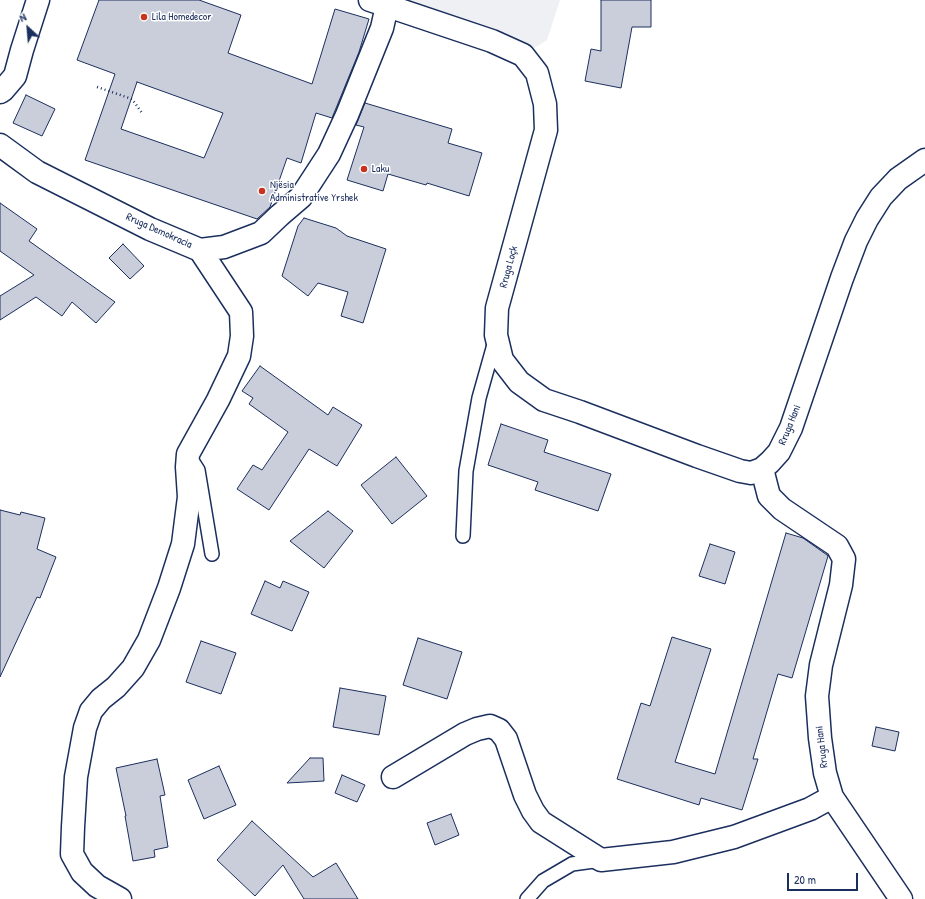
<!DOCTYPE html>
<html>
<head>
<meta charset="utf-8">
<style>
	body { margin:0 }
	#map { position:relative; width:925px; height:899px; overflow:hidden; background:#fff; font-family:"Patrick Hand",sans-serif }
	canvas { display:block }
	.north { position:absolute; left:8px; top:8px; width:40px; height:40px; -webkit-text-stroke:3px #fff; paint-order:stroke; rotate:334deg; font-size:11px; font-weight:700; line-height:16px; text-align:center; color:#1b2f5e }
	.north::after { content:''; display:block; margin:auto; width:14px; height:18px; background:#1b2f5e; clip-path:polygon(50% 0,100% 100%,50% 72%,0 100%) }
	.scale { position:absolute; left:787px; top:873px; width:71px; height:18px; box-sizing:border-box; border:2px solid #1b2f5e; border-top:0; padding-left:5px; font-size:12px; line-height:14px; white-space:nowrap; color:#1b2f5e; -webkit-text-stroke:3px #fff; paint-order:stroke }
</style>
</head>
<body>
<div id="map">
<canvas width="925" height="899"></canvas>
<div class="north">N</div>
<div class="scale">20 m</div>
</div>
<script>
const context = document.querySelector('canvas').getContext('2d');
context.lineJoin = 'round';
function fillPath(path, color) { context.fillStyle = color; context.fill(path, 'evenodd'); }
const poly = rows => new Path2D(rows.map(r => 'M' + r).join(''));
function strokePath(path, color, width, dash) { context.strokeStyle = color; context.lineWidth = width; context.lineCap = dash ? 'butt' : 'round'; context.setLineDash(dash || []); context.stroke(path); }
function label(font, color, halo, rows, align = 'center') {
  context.font = font + ' "Patrick Hand",sans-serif'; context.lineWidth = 3; context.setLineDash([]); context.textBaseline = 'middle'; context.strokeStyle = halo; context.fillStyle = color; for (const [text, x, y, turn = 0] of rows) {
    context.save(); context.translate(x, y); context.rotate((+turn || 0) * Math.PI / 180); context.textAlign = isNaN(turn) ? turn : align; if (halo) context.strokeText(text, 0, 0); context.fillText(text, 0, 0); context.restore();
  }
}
const built = poly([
	[370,0,560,0,547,40,523,55]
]);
const building = poly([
	[99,0,199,0,241,15,228,53,312,84,335,9,369,19,359,52,332,118,316,113,301,163,287,158,270,207,257,219,85,160,115,74,77,60,99,0],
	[137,82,223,113,204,158,121,129,137,82],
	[601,0,651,0,651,27,632,27,621,88,585,81,591,49,601,51,601,0],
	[26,95,55,109,42,136,13,123,26,95],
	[365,103,452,129,448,143,482,153,469,196,427,183,426,185,388,174,383,191,347,180,364,127,356,125,365,103],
	[0,203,37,229,29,241,115,302,96,323,72,302,62,316,36,297,0,320,0,296,34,275,0,251,0,203],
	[304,218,336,228,347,236,386,249,363,323,341,316,348,292,318,283,308,296,282,276,298,226,304,218],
	[123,244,144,266,130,279,109,258,123,244],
	[260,366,328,415,333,407,362,425,337,466,309,449,269,510,237,489,253,465,262,470,288,432,249,404,253,398,242,391,260,366],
	[501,424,548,440,544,452,611,474,598,511,535,490,538,482,488,465,501,424],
	[396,457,427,496,392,524,361,485,396,457],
	[0,510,20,515,21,512,45,518,37,549,56,557,40,598,37,597,0,677,0,510],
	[328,511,353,531,324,568,290,541,328,511],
	[786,533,803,538,827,555,828,556,792,678,778,674,753,759,758,759,742,810,701,798,699,805,617,779,641,703,650,706,672,637,711,649,675,762,715,774,786,533],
	[710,544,735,552,725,584,699,576,710,544],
	[265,581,280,588,283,581,309,592,292,631,251,614,265,581],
	[418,638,462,652,447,699,403,685,418,638],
	[201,641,236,653,221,694,186,682,201,641],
	[340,688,386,696,379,735,333,727,340,688],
	[876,727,899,732,895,751,872,746,876,727],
	[310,758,323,758,324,781,287,783,310,758],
	[157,759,165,795,160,796,168,847,154,850,155,857,133,861,125,816,126,816,116,768,157,759],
	[219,766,236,805,204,819,188,780,219,766],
	[342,775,365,785,357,802,335,793,342,775],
	[451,814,459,835,435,845,427,823,451,814],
	[252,821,313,877,336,863,358,899,304,899,283,865,255,896,217,860,252,821]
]);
const path = poly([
	[97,87,132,99,142,113]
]);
const lane = poly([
	[189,456,198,470,212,554],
	[463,536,466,471,479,398,495,341],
	[527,899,543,881,572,864,601,860]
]);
const street = poly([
	[370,0,492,41,523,55,537,73,545,104,546,130,497,308,496,335,502,360,519,382,544,400,580,412,697,456,740,471,751,473,762,469,770,462,779,452,791,428,842,278,856,241,867,219,881,197,898,179,925,160],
	[0,92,3,90,15,76,22,50,38,0],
	[0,145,37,172,150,229,200,250,224,247,261,233,280,215,301,197,329,154,347,115,382,28,387,6],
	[762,469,769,496,782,509,837,546,844,559,841,585,821,665,817,696,820,738,825,773,832,797,901,899],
	[393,777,465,734,477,729,490,726,499,730,506,739,525,795,533,811,541,822,601,860,673,852,734,837,810,809,832,797],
	[120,899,97,886,82,872,72,854,73,827,76,777,85,728,91,711,101,699,116,687,133,668,149,640,169,588,183,544,189,497,187,467,188,454,218,400,239,356,242,336,241,312,200,250]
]);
const markers = [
	[144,17,4,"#c8321e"],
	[364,169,4,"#c8321e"],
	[262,191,4,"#c8321e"]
];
const poiNames = [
	["Lila Homedecor",152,17],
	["Laku",372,169],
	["Njësia",270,185],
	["Administrative Yrshek",270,198]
];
const streetNames = [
	["Rruga Demokracia",159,231,24],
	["Rruga Loçk",509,267,-75],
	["Rruga Hani",790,425,-68],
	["Rruga Hani",822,747,-97]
];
fillPath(built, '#eff0f4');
fillPath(building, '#caceda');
strokePath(building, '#1b2f5e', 1);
strokePath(lane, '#1b2f5e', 16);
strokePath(street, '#1b2f5e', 25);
strokePath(path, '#1b2f5e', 2.5, [1, 3]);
strokePath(lane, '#fff', 13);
strokePath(street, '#fff', 22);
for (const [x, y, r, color] of markers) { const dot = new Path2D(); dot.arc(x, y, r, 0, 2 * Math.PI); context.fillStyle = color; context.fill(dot); strokePath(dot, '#fff', 1.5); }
label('11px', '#1b2f5e', '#fff', poiNames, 'left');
label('11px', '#1b2f5e', '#fff', streetNames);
</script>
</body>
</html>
